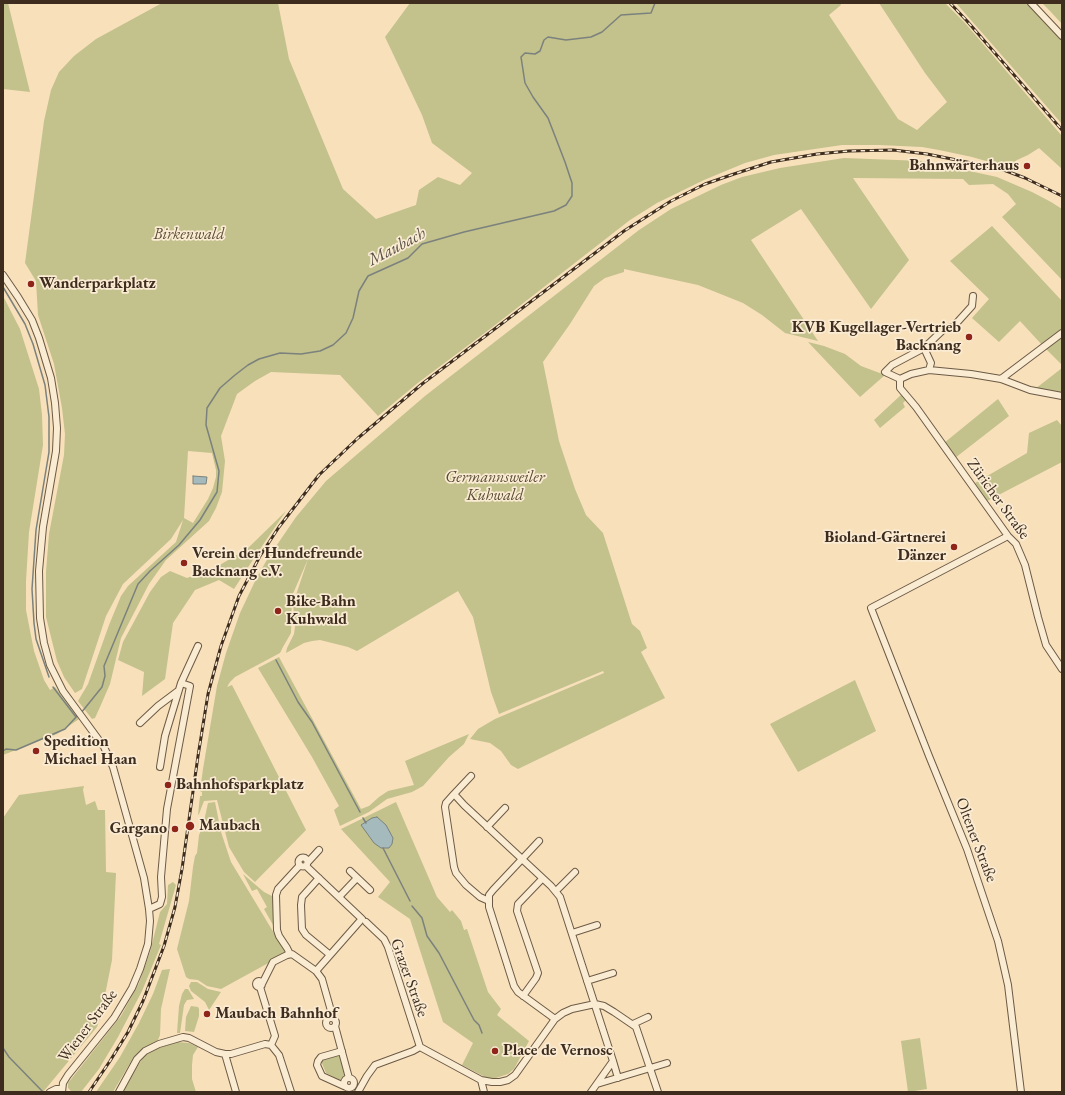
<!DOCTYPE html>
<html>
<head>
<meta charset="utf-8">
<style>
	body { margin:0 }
	#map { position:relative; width:1065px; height:1095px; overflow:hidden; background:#f8e0bb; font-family:"EB Garamond",serif }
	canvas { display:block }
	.frame { position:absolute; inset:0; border:4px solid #3e2d1e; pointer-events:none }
</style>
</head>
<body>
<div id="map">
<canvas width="1065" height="1095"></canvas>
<div class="frame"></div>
</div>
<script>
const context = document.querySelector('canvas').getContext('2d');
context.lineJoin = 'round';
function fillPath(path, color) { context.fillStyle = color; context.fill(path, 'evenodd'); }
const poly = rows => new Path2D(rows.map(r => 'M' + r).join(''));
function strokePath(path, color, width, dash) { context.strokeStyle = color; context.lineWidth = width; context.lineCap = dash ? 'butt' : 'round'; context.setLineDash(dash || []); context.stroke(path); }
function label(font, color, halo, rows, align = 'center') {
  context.font = font + ' "EB Garamond",serif'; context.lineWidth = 3.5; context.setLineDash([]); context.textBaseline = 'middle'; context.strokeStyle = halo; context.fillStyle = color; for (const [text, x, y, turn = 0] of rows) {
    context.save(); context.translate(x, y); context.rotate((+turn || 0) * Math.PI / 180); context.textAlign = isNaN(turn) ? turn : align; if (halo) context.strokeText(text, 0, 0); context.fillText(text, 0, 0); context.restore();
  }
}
const green = poly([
	[3,3,8,3,30,92,3,89],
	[162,3,278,3,289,59,343,189,376,219,416,205,419,190,438,177,460,185,472,173,432,143,422,115,385,37,410,3,840,3,841,5,829,15,898,119,917,130,947,102,925,73,879,3,945,3,965,23,1062,136,1062,169,1039,148,1028,155,1017,160,1007,167,972,157,939,150,922,147,879,145,842,145,774,155,745,163,704,180,657,203,630,220,490,329,419,382,378,416,340,375,271,372,255,381,237,394,221,436,225,461,222,492,216,508,209,521,166,560,149,584,121,638,110,684,100,707,95,718,92,719,78,701,88,684,109,625,121,596,128,586,176,542,183,520,171,539,123,584,106,616,82,689,75,693,64,677,57,661,46,617,46,572,49,534,64,455,65,434,62,408,54,364,38,315,36,281,25,263,44,121,51,90,59,72,74,56,96,39],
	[188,451,212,453,216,470,216,477,213,488,208,499,193,523,184,518],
	[956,3,1028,3,1062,40,1062,124],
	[1042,3,1062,3,1062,24,1050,11],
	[844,158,923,161,997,177,1032,192,1051,202,1062,209,1062,280,1002,217,1016,204,1008,194,993,184,969,185,963,179,853,178,909,260,871,309,801,209,751,240,818,341,785,333,762,315,743,303,698,285,624,269,624,272,605,278,594,286,570,324,543,362,559,441,575,489,586,515,603,533,632,624,640,631,647,648,641,652,665,698,518,769,511,765,501,751,490,743,470,739,478,729,495,719,604,673,603,671,499,714,491,692,473,617,458,591,357,651,348,647,320,640,312,641,304,643,286,653,287,648,294,634,295,627,293,604,308,559,292,596,291,633,283,647,280,653,235,677,230,682,227,687,232,685,306,830,255,882,244,872,229,847,217,800,204,801,199,814,198,815,200,796,202,796,202,792,200,791,203,769,217,686,226,653,240,613,257,577,268,558,296,517,326,481,425,396,639,230,671,209,721,185,742,177,780,168],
	[992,226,1062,301,1062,330,1043,346,1020,321,999,342,972,318,989,299,950,261],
	[3,296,20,329,39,389,42,415,43,445,29,532,26,581,26,610,34,651,44,680,50,690,55,687,79,719,57,734,3,755],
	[1062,336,1062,365,1046,349],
	[808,342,824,346,845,354,861,366,885,375,860,397],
	[1062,368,1062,395,1035,389],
	[902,394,906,400,903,403,905,407,880,428,874,420],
	[998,399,1009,416,955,458,944,443],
	[1057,420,1062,426,1062,462,987,501,975,483,1027,453,1029,433],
	[286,511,256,555,234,589,219,580,195,590,173,623,165,679,142,696,144,672,118,660,123,642,150,592,161,577,170,571,187,578,218,566,247,549],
	[279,657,361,809,369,806,379,797,388,791,414,785,405,761,469,734,464,744,449,757,423,786,412,792,387,799,369,812,340,826,334,810,339,806,312,757,258,668],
	[855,680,876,731,798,772,770,724],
	[84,786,83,790,86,805,95,801,98,810,105,810,106,872,116,873,112,960,101,1015,97,1027,43,1092,3,1092,3,818,19,795],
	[215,802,221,832,231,862,277,938,285,948,285,951,283,955,221,989,207,986,198,980,189,979,186,977,177,949,189,901,193,867,195,856,197,853,199,835,203,826,208,803],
	[396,802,437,897,450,912,452,910,461,921,464,930,467,929,488,992,501,1009,497,1015,529,1041,514,1069,508,1074,493,1079,487,1078,462,1065,473,1043,443,1022,410,919,378,897,390,882,341,829],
	[243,874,264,892,274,897,275,924,273,925,264,909,267,907,257,889,252,891],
	[173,882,176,885,159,944,161,945,142,991,118,1037,99,1069,81,1092,72,1092,68,1088,68,1083,121,1016,139,983,150,952,160,912,167,904,168,885],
	[170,969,161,1009,160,1035,158,1040,140,1051,133,1058,113,1092,96,1092,120,1057,139,1023,153,994,162,970],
	[191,982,197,982,208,989,221,992,209,1010,205,1002,191,991,189,986],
	[185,989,188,989,194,999,187,1000,184,1005,180,1033,177,1033,179,1006,182,994],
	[191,1006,198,1007,199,1009,199,1016,194,1032,185,1031,186,1017],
	[920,1038,927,1089,908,1092,901,1041],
	[178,1042,189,1043,198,1047,193,1055,192,1065,192,1079,196,1092,123,1092,139,1064,144,1056,155,1049],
	[339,1054,345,1071,345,1075,340,1080,326,1073,321,1061,323,1058]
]);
const water = poly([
	[193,476,207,477,206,484,193,484,193,476],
	[377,817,386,825,393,838,392,844,389,848,381,848,374,843,361,825,372,818,377,817]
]);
const stream = poly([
	[3,287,25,324,33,344,45,385,49,417,49,452,36,530,32,589,34,623,36,639,49,677],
	[276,660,298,702,312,722,360,812],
	[53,687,76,717],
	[81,713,102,687,105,676,104,666,138,584,150,571,179,545,200,520,217,492,219,471,206,425,207,408,220,388,235,375,248,365,259,359,280,353,301,354,320,351,333,345,346,333,353,318,359,291,368,276,408,258,422,244,464,232,554,211,566,205,572,196,572,183,565,162,548,118,533,97,525,83,521,57,525,53,535,54,540,51,544,40,548,37,566,40,591,37,602,32,621,15,651,13,655,3],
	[3,751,6,749,16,750,65,729,78,715],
	[363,818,366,823],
	[383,848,410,901],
	[412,906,422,918,427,936,439,953,474,1020,479,1025,482,1033],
	[3,1048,9,1057,43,1092]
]);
const minor = poly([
	[1031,3,1062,36],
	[3,275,18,297,32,320,39,338,51,378,55,403,57,428,56,451,43,527,39,571,40,618,44,643,50,665,63,691,104,747,113,767,144,878,149,909,150,921,148,944,140,969,132,988,114,1018,68,1075,63,1083,62,1092],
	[924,348,892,365,885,372,900,379,911,374,929,370,971,374,1001,379,1030,390,1062,396],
	[929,370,931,363,924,348,944,329,953,327,972,306,973,296],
	[900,379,900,388,916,407,1008,536,1016,544,1025,565,1038,617,1046,645,1062,669],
	[1001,379,1062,333],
	[1008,536,871,608,929,756,967,849,998,941,1008,985,1021,1092],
	[140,723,158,706,178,691],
	[160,767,165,736,181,683],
	[454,794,471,776],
	[487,827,505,808],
	[539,841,493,890,489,895,489,907,514,986,518,992,555,1019],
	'298.5 862a4.5 4.5 0 1 1 9 0a4.5 4.5 0 1 1-9 0Z',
	[308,862,319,850],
	[306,866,362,919],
	[350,871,370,890],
	[319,878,302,897,301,905,302,929,306,935,329,954],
	[556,891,575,872],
	[339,897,357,878],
	[489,901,480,897,466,885,456,873,454,867,445,807,446,803,454,794,464,805,551,886,560,897,613,1061,591,1092],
	[149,909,160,904,162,897,161,877,167,809,190,686,181,683,198,646],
	[366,922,384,939,388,947,420,1047],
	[572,933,597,925],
	[290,954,287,948,279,936,277,930,276,895,278,889,300,865],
	[316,971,360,921],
	'256 984a3 3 0 1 1 6 0a3 3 0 1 1-6 0Z',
	[587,981,613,973],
	[262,984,273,962,287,955,292,954,316,971,322,979,333,1018],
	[260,987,275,1036,271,1045],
	[523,996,536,978,538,973,517,911,518,904,542,879],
	'326 1023a5 5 0 1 1 10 0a5 5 0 1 1-10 0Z',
	[633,1024,648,1017],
	[335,1026,349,1078],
	[342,1051,321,1057,318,1061,317,1065,322,1076,344,1086],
	[225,1054,236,1092],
	[613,1061,618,1078],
	'344 1083a5 5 0 1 1 10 0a5 5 0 1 1-10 0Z',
	[481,1080,484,1092],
	[597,1084,667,1063],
	[50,1092,56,1089,62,1089],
	[119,1092,137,1059,145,1051,159,1044,183,1037,189,1038,216,1052,225,1054,231,1054,265,1044,271,1045,279,1055,291,1092],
	[358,1092,367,1076,375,1065,413,1051,420,1047,481,1080,492,1082,500,1082,508,1080,515,1075,555,1019,563,1013,572,1009,595,1004,604,1006,614,1012,636,1027,658,1092]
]);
const rail = poly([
	[950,3,967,21,1062,130],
	[89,1092,110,1061,128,1032,143,1001,164,946,175,907,182,869,198,756,208,694,221,646,239,596,260,556,279,527,319,475,358,438,422,384,624,231,671,201,705,184,734,174,771,162,817,154,849,151,893,150,927,154,1001,169,1025,178,1062,196]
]);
const markers = [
	[1027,166,4,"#8f2418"],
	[31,284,4,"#8f2418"],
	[969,337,4,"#8f2418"],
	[954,547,4,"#8f2418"],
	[184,563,4,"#8f2418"],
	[278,611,4,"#8f2418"],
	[36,751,4,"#8f2418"],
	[168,785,4,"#8f2418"],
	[190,826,5,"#8f2418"],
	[175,829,4,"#8f2418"],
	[207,1014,4,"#8f2418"],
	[495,1051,4,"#8f2418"]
];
const poiNames = [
	["Bahnwärterhaus",1019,166,"right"],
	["Wanderparkplatz",39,284],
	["KVB Kugellager-Vertrieb",961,328,"right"],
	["Backnang",961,346,"right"],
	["Bioland-Gärtnerei",946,538,"right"],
	["Dänzer",946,556,"right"],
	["Verein der Hundefreunde",192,554],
	["Backnang e.V.",192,572],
	["Bike-Bahn",286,602],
	["Kuhwald",286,620],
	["Spedition",44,742],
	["Michael Haan",44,760],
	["Bahnhofsparkplatz",176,785],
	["Maubach",199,826],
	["Gargano",167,829,"right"],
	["Maubach Bahnhof",215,1014],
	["Place de Vernosc",503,1051]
];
const parkNames = [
	["Birkenwald",189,235],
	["Germannsweiler",495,478],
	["Kuhwald",495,496]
];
const streetNames = [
	["Züricher Straße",998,499,54],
	["Oltener Straße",976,840,69],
	["Grazer Straße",409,978,70],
	["Wiener Straße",88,1026,-53]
];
const waterNames = [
	["Maubach",397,247,-28]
];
fillPath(green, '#c3c18c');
fillPath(water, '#a4babc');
strokePath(water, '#7b827d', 1);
strokePath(stream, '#7b827d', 1.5);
strokePath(minor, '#6c5a45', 8);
strokePath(minor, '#faebd3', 6);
strokePath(rail, '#3e2d1e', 3);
strokePath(rail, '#faebd3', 1.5, [4.5]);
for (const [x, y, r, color] of markers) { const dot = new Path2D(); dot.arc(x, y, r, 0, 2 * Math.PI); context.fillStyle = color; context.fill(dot); strokePath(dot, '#faebd3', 1.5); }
label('bold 16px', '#3e2d1e', '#faebd3', poiNames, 'left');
label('italic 16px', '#594b34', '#faebd3', parkNames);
label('16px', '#3e2d1e', '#faebd3', streetNames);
label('italic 17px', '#585046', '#faebd3', waterNames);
</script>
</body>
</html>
